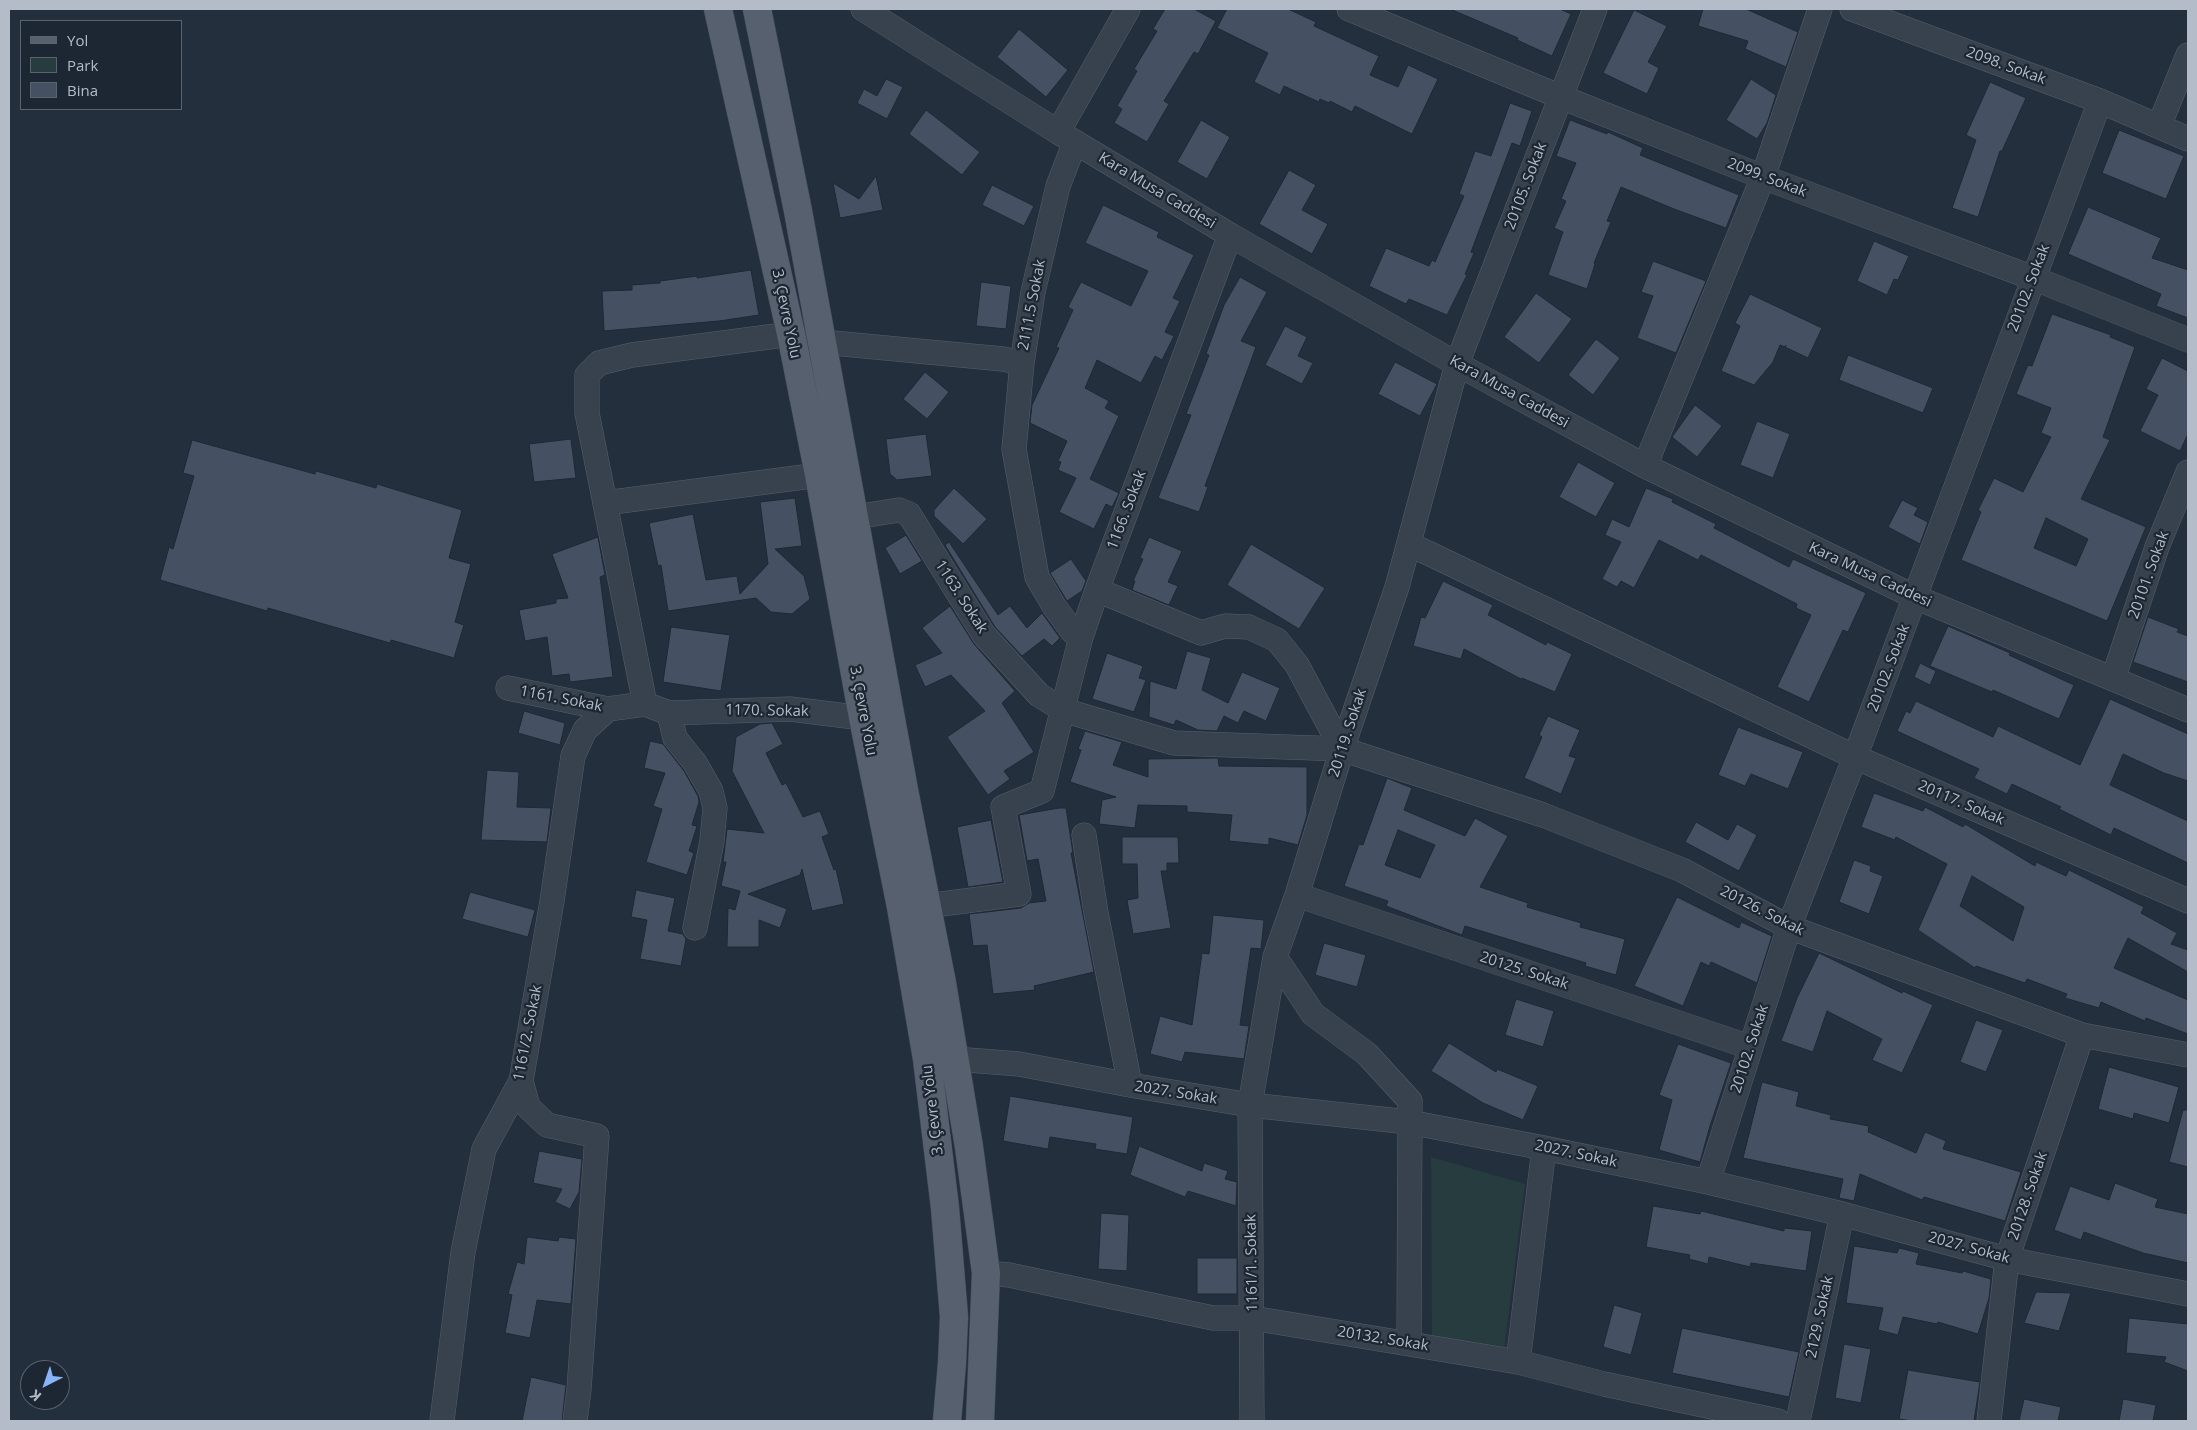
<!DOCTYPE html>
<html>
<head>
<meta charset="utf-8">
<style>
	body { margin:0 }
	#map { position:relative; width:2197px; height:1430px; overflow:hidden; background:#242f3e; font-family:"Open Sans",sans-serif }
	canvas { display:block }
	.frame { position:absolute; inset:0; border:10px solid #b4bcc9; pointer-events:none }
	.legend { position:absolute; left:20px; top:20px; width:162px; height:90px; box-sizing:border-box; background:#1d2633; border:1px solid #59626f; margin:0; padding:6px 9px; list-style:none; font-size:15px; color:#b4bcc9 }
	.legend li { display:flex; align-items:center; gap:10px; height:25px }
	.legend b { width:25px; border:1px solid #59626f }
	.north { position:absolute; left:20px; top:1360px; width:50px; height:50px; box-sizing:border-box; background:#1d2633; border:1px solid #59626f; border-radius:50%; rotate:221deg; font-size:14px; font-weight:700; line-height:20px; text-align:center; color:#b4bcc9 }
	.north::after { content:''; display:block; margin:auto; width:18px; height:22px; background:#8ab4f8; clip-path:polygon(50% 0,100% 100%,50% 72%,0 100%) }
</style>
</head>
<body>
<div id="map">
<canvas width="2197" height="1430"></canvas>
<div class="frame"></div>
<ul class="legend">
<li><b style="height:6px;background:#56606e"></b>Yol</li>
<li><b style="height:14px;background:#263c3f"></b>Park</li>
<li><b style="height:14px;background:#455162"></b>Bina</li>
</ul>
<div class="north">K</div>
</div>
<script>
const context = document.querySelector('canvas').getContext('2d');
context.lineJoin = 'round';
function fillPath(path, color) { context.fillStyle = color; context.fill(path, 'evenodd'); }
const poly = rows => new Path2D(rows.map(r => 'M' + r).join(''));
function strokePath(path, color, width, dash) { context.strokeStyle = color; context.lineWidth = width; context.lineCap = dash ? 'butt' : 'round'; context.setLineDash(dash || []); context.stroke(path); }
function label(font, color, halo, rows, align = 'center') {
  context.font = font + ' "Open Sans",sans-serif'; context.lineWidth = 4.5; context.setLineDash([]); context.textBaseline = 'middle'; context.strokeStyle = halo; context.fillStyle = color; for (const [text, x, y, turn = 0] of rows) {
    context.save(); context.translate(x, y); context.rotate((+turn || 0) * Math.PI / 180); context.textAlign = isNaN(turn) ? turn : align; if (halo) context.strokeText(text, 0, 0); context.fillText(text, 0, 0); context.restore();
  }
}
const green = poly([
	[1431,1157,1525,1184,1504,1351,1432,1339]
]);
const building = poly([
	[1165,9,1194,9,1216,21,1198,54,1194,52,1164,101,1169,104,1147,142,1114,123,1122,109,1117,106,1137,71,1134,69,1157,31,1153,29,1165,9],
	[1227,9,1288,9,1316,22,1314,26,1379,56,1370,75,1398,87,1408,65,1438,79,1412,134,1355,106,1352,112,1330,101,1329,103,1320,99,1319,102,1284,86,1280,95,1254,82,1268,53,1217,28,1227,9],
	[1450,9,1560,9,1571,14,1552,56,1517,40,1518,38,1450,9],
	[1703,9,1746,9,1798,32,1786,67,1745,49,1748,41,1698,26,1703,9],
	[1634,10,1667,26,1648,62,1659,68,1647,94,1603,73,1634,10],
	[1019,29,1068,70,1046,97,997,57,1019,29],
	[886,79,903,87,887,119,857,103,864,89,877,96,886,79],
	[1751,79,1776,95,1767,123,1757,139,1726,120,1751,79],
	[1990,82,2026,98,2002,151,2000,151,1978,217,1952,208,1976,140,1966,135,1990,82],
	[1510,103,1532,111,1520,146,1512,143,1471,252,1474,253,1465,274,1467,275,1447,315,1409,299,1406,304,1369,286,1386,248,1429,266,1432,260,1435,262,1464,196,1459,194,1475,151,1491,156,1510,103],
	[926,110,980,152,962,175,909,134,926,110],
	[1201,120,1230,137,1207,179,1177,162,1201,120],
	[1570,120,1607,134,1608,132,1643,148,1640,155,1739,195,1726,228,1674,209,1621,187,1607,221,1611,222,1594,263,1595,264,1587,289,1548,275,1563,232,1554,228,1566,201,1561,199,1576,163,1556,156,1570,120],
	[2119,130,2184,156,2166,199,2102,173,2119,130],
	[1289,170,1316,185,1302,210,1328,224,1312,254,1259,224,1289,170],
	[876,176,883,210,840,218,833,183,859,199,876,176],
	[992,185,1034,206,1024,226,982,205,992,185],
	[1103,205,1159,232,1157,237,1194,255,1173,298,1180,301,1165,332,1174,336,1162,360,1155,356,1141,383,1097,360,1085,388,1109,401,1105,408,1119,416,1090,479,1119,493,1112,507,1106,504,1094,529,1059,512,1076,478,1058,470,1061,462,1058,461,1067,441,1030,423,1032,405,1059,348,1056,347,1073,310,1068,307,1081,282,1131,306,1148,271,1085,243,1103,205],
	[2088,207,2161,238,2152,258,2188,270,2188,318,2156,306,2161,294,2068,254,2088,207],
	[1874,241,1909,256,1898,280,1894,279,1887,295,1857,281,1874,241],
	[1653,261,1706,281,1676,353,1637,338,1653,296,1641,292,1653,261],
	[751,270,759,315,719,321,604,331,602,291,632,290,632,285,660,283,660,281,697,276,697,278,751,270],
	[1240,277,1267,292,1241,341,1256,347,1205,486,1208,487,1199,512,1158,498,1191,415,1186,414,1209,355,1206,354,1224,305,1240,277],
	[981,282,1011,286,1006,329,976,326,981,282],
	[1536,293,1572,319,1539,363,1504,337,1536,293],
	[1750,294,1822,328,1808,358,1785,347,1786,345,1785,347,1780,345,1773,362,1754,385,1721,371,1740,326,1735,323,1750,294],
	[2052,314,2111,335,2110,337,2135,347,2103,437,2110,440,2081,499,2146,527,2107,621,1961,560,1981,512,1978,510,1994,478,2023,492,2051,437,2041,433,2051,408,2016,394,2028,365,2032,366,2052,314],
	[2046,518,2088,539,2076,566,2034,548,2046,518],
	[1285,326,1307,337,1298,356,1313,363,1302,384,1265,365,1285,326],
	[1596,339,1620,358,1593,395,1568,375,1596,339],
	[1848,355,1933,388,1923,413,1839,380,1848,355],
	[2162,358,2188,371,2188,434,2180,451,2140,431,2158,395,2146,389,2162,358],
	[1395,362,1437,384,1420,416,1378,394,1395,362],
	[925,372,949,392,927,419,903,399,925,372],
	[1695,405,1722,426,1697,457,1672,437,1695,405],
	[1757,421,1790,434,1773,478,1740,465,1757,421],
	[926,434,932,476,897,480,890,474,886,439,926,434],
	[571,439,576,478,534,482,529,444,571,439],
	[192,440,315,474,316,471,376,488,377,484,462,510,449,558,471,564,455,622,464,625,454,658,391,640,390,643,268,608,267,611,160,580,169,547,173,549,194,476,183,473,192,440],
	[1578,462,1615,483,1596,517,1559,497,1578,462],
	[954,488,987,519,963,544,934,516,934,510,954,488],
	[1646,488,1673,499,1672,502,1716,524,1714,528,1789,567,1793,559,1866,593,1848,632,1843,630,1809,702,1777,687,1811,615,1796,608,1797,604,1701,555,1698,560,1659,540,1634,588,1621,581,1617,587,1602,579,1621,542,1605,535,1612,519,1629,527,1646,488],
	[795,498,802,546,775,549,804,576,810,599,792,614,771,612,756,598,668,611,661,565,658,566,649,523,693,514,706,580,737,576,740,594,768,564,760,502,795,498],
	[1902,500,1918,508,1914,515,1928,522,1920,544,1888,527,1902,500],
	[906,535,922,561,900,574,885,548,906,535],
	[598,537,605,575,600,577,613,677,570,682,569,674,552,676,547,637,525,641,519,610,556,603,556,599,568,598,552,554,598,537],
	[1149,537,1182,551,1168,582,1178,586,1169,605,1132,590,1135,581,1133,581,1143,559,1140,558,1149,537],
	[949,542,998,615,1010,606,1027,628,1042,613,1060,638,1052,646,1044,639,1022,656,995,627,945,545,949,542],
	[1251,544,1325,588,1299,629,1227,585,1251,544],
	[1071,559,1086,581,1082,591,1067,601,1050,573,1071,559],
	[1443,581,1493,605,1488,615,1546,645,1547,642,1572,654,1555,692,1522,678,1521,679,1464,649,1461,659,1413,646,1421,617,1425,618,1443,581],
	[950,606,974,644,1015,691,1002,703,1034,752,1004,771,1010,779,988,795,947,737,985,711,951,675,925,687,915,665,942,653,922,628,950,606],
	[2148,617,2179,629,2177,632,2188,636,2188,682,2133,662,2148,617],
	[1948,626,2010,653,2009,655,2074,685,2059,719,1993,690,1992,692,1930,666,1948,626],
	[671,627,730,635,721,691,663,682,671,627],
	[1187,651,1211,658,1202,690,1228,703,1242,672,1280,688,1266,721,1244,711,1238,723,1224,716,1217,731,1198,730,1176,720,1174,725,1149,717,1150,681,1176,689,1187,651],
	[1107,653,1143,666,1139,678,1146,680,1134,712,1092,699,1107,653],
	[1920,663,1936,671,1930,685,1914,677,1920,663],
	[2110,699,2188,734,2188,781,2164,773,2123,754,2110,785,2188,821,2188,863,2114,828,2111,835,2059,809,2061,807,2012,784,2007,794,1974,778,1979,769,1897,731,1906,711,1910,713,1916,701,1993,737,1998,726,2080,765,2110,699],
	[524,711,565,723,560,745,518,733,524,711],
	[1548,716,1580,730,1569,756,1576,758,1561,794,1524,778,1542,737,1539,735,1548,716],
	[772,723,783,744,766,753,782,785,786,783,803,817,820,811,829,834,822,837,834,870,836,869,844,904,812,911,802,869,800,875,748,894,787,909,780,928,759,920,759,947,727,947,728,908,735,910,740,891,721,886,726,862,723,862,727,829,764,833,732,771,736,737,760,724,772,723],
	[1738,727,1803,752,1788,789,1751,774,1745,786,1718,775,1738,727],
	[1085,731,1122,742,1113,765,1148,777,1148,759,1218,758,1219,766,1307,767,1307,815,1298,845,1269,838,1269,845,1229,841,1232,815,1187,812,1187,806,1138,805,1135,828,1099,824,1102,800,1116,797,1070,782,1081,750,1078,749,1085,731],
	[650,741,663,744,684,771,698,796,699,802,692,825,697,826,689,851,694,853,687,875,646,862,662,809,653,806,665,773,644,768,650,741],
	[487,770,519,772,517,807,551,808,547,842,481,840,487,770],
	[1387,778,1412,788,1404,810,1465,836,1475,818,1508,836,1480,887,1528,903,1527,907,1581,923,1580,927,1625,939,1616,975,1585,966,1586,963,1465,926,1462,935,1386,906,1388,901,1344,886,1359,844,1363,845,1387,778],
	[1398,830,1435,845,1420,878,1385,865,1398,830],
	[1874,793,1923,811,1925,807,1963,827,1965,824,2035,866,2036,862,2066,876,2069,870,2144,907,2141,913,2177,933,2171,944,2188,950,2188,972,2128,938,2114,968,2188,1000,2188,1034,2146,1018,2145,1021,2101,1002,2099,1008,2065,998,2067,994,2027,979,2025,983,1976,966,1975,968,1918,930,1947,864,1896,837,1895,840,1861,827,1874,793],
	[1972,876,2024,907,2013,941,1960,906,1972,876],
	[1059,808,1066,808,1073,853,1071,853,1094,972,1034,986,1035,990,993,994,987,945,973,946,969,914,1021,908,1029,903,1046,901,1038,859,1027,861,1019,815,1059,808],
	[991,820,1003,882,968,887,957,827,991,820],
	[1696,822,1728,840,1737,824,1757,835,1739,871,1685,842,1696,822],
	[1122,837,1178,837,1179,863,1167,863,1167,871,1161,871,1171,928,1133,934,1127,900,1138,898,1137,864,1122,864,1122,837],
	[1854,860,1871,866,1870,871,1883,876,1869,914,1839,902,1854,860],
	[636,890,675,898,668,931,683,934,686,939,681,966,640,959,647,920,631,917,636,890],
	[470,892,535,910,528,937,462,919,470,892],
	[1677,897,1739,928,1741,922,1772,936,1757,983,1711,962,1709,966,1701,962,1683,1006,1634,986,1677,897],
	[1213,915,1264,920,1261,949,1251,948,1240,1025,1249,1026,1244,1059,1185,1052,1182,1062,1150,1054,1160,1016,1192,1025,1202,953,1209,954,1213,915],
	[1324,943,1366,955,1357,987,1315,975,1324,943],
	[1819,953,1902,993,1903,991,1933,1005,1902,1073,1872,1060,1882,1039,1827,1011,1813,1052,1781,1041,1797,998,1819,953],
	[1516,999,1554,1011,1543,1047,1505,1035,1516,999],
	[1976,1020,2003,1030,1986,1072,1960,1062,1976,1020],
	[1449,1043,1496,1072,1497,1069,1538,1086,1523,1120,1483,1103,1431,1071,1449,1043],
	[1678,1044,1731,1063,1710,1126,1700,1162,1659,1150,1672,1100,1659,1095,1678,1044],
	[2109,1067,2179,1087,2169,1123,2134,1113,2133,1119,2098,1109,2109,1067],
	[1762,1082,1799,1092,1796,1106,1831,1115,1830,1119,1869,1126,1868,1132,1916,1153,1925,1132,1946,1141,1943,1149,2021,1172,2005,1221,1924,1197,1922,1200,1860,1174,1854,1201,1839,1198,1843,1179,1743,1158,1762,1082],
	[1010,1096,1133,1117,1127,1154,1095,1149,1096,1144,1050,1137,1048,1149,1003,1141,1010,1096],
	[2183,1110,2188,1110,2188,1167,2169,1162,2183,1110],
	[1139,1146,1202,1171,1204,1163,1228,1171,1225,1179,1237,1182,1236,1206,1188,1191,1185,1197,1130,1175,1139,1146],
	[539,1151,582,1159,579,1192,570,1209,555,1202,562,1189,533,1183,539,1151],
	[2115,1183,2158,1199,2155,1207,2188,1214,2188,1263,2143,1253,2084,1232,2081,1240,2054,1230,2070,1186,2109,1200,2115,1183],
	[1653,1206,1700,1214,1701,1211,1784,1231,1784,1228,1812,1231,1806,1271,1751,1263,1750,1267,1709,1257,1708,1264,1689,1259,1690,1255,1646,1247,1653,1206],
	[1101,1213,1129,1215,1127,1271,1098,1269,1101,1213],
	[527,1237,558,1241,559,1237,576,1239,571,1304,537,1300,530,1338,505,1333,512,1295,508,1294,517,1262,524,1264,527,1237],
	[1854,1246,1897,1253,1899,1248,1919,1253,1916,1264,1962,1273,1963,1271,1991,1279,1989,1298,1978,1334,1938,1322,1937,1324,1903,1317,1898,1335,1878,1330,1883,1308,1846,1303,1854,1246],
	[1197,1258,1237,1258,1237,1294,1197,1294,1197,1258],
	[2036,1292,2071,1293,2059,1331,2024,1323,2036,1292],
	[1614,1305,1642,1313,1631,1355,1603,1347,1614,1305],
	[2129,1318,2188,1324,2188,1371,2164,1362,2166,1357,2126,1353,2129,1318],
	[1682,1328,1799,1352,1789,1397,1672,1373,1682,1328],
	[1844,1344,1871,1349,1861,1403,1835,1398,1844,1344],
	[1908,1370,1980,1382,1974,1421,1912,1421,1899,1419,1908,1370],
	[531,1377,566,1385,562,1421,522,1421,531,1377],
	[2024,1399,2061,1407,2058,1421,2019,1421,2024,1399],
	[2123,1399,2156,1405,2153,1421,2119,1421,2123,1399]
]);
const minor = poly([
	[863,9,1058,132,1230,235,1457,364,1645,466,1915,597,2188,710],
	[1349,9,1561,97,1763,177,2033,278,2188,340],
	[1852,9,2100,101,2188,139],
	[2159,126,2188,55],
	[1058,132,1128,9],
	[822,342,1003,359,1022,363,1033,292,1058,186,1075,142],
	[1022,363,1014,449,1037,577,1054,606,1072,631,1081,637],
	[1645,466,1763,177,1820,9],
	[605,503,819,475],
	[855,517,899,510,909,514,984,635,1039,695,1063,710,1174,743,1342,749,1543,815,1682,870,1789,927,2082,1035,2188,1055],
	[1409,544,1855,757,2188,901],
	[1097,590,1201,633,1225,626,1249,627,1277,640,1297,665,1342,749],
	[2113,679,2157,547,2188,472],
	[508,688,608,709,645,704,669,713,790,709,863,718],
	[645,704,587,413,587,375,599,363,632,355,791,334],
	[669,713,675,738,695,763,711,791,715,808,712,841,695,928],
	[1084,835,1096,913,1130,1085],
	[1297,895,1750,1047],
	[926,906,1019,894,1003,807,1042,791,1081,637,1097,590,1230,235],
	[1275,957,1313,1014,1367,1054,1410,1101,1409,1343],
	[955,1059,1019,1064,1130,1085,1250,1105,1409,1122,1544,1148,1708,1182,1842,1214,2007,1259,2188,1294],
	[521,1081,528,1107,547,1125,597,1136,579,1389,575,1421],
	[1708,1182,1789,927,1855,757,2100,101],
	[986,1273,1009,1275,1213,1318,1252,1318,1518,1362,1604,1384,1778,1421],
	[1518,1362,1544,1148],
	[442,1421,463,1252,484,1149,521,1081,552,901,573,756,585,730,608,709],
	[1252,1421,1250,1105,1275,957,1297,895,1342,749,1397,587,1457,364,1595,9],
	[1798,1421,1842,1214],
	[1989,1421,2007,1259,2082,1035]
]);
const major = poly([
	[718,9,791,334,819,475,863,718,901,907,927,1059,945,1208,954,1317,952,1363,947,1421],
	[757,9,798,211,904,790,942,983,969,1147,986,1273,980,1421]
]);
const streetNames = [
	["2098. Sokak",2006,66,20],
	["2099. Sokak",1767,178,21],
	["20105. Sokak",1526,186,-69],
	["Kara Musa Caddesi",1157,191,31],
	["20102. Sokak",2029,288,-69],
	["2111.5 Sokak",1032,305,-79],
	["3. Çevre Yolu",786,314,78],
	["Kara Musa Caddesi",1509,392,29],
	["1166. Sokak",1127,510,-69],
	["Kara Musa Caddesi",1870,575,25],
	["20101. Sokak",2149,575,-70],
	["1163. Sokak",961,597,57],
	["20102. Sokak",1889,668,-69],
	["1161. Sokak",561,699,11],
	["1170. Sokak",767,711,1],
	["3. Çevre Yolu",863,711,79],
	["20119. Sokak",1348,733,-72],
	["20117. Sokak",1961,803,23],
	["20126. Sokak",1762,911,27],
	["20125. Sokak",1524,971,18],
	["1161/2. Sokak",528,1033,-79],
	["20102. Sokak",1750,1049,-72],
	["2027. Sokak",1176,1093,9],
	["3. Çevre Yolu",933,1110,-97],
	["2027. Sokak",1576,1154,12],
	["20128. Sokak",2028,1196,-71],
	["2027. Sokak",1969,1248,15],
	["1161/1. Sokak",1252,1263,-91],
	["2129. Sokak",1820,1317,-78],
	["20132. Sokak",1383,1339,9]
];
fillPath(green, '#263c3f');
fillPath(building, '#455162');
strokePath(building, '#1f2835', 1);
strokePath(minor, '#565f6c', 25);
strokePath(major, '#414a57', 29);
strokePath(minor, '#38414e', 24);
strokePath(major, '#56606e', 28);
label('15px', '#b4bcc9', '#1d2633', streetNames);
</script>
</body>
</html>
